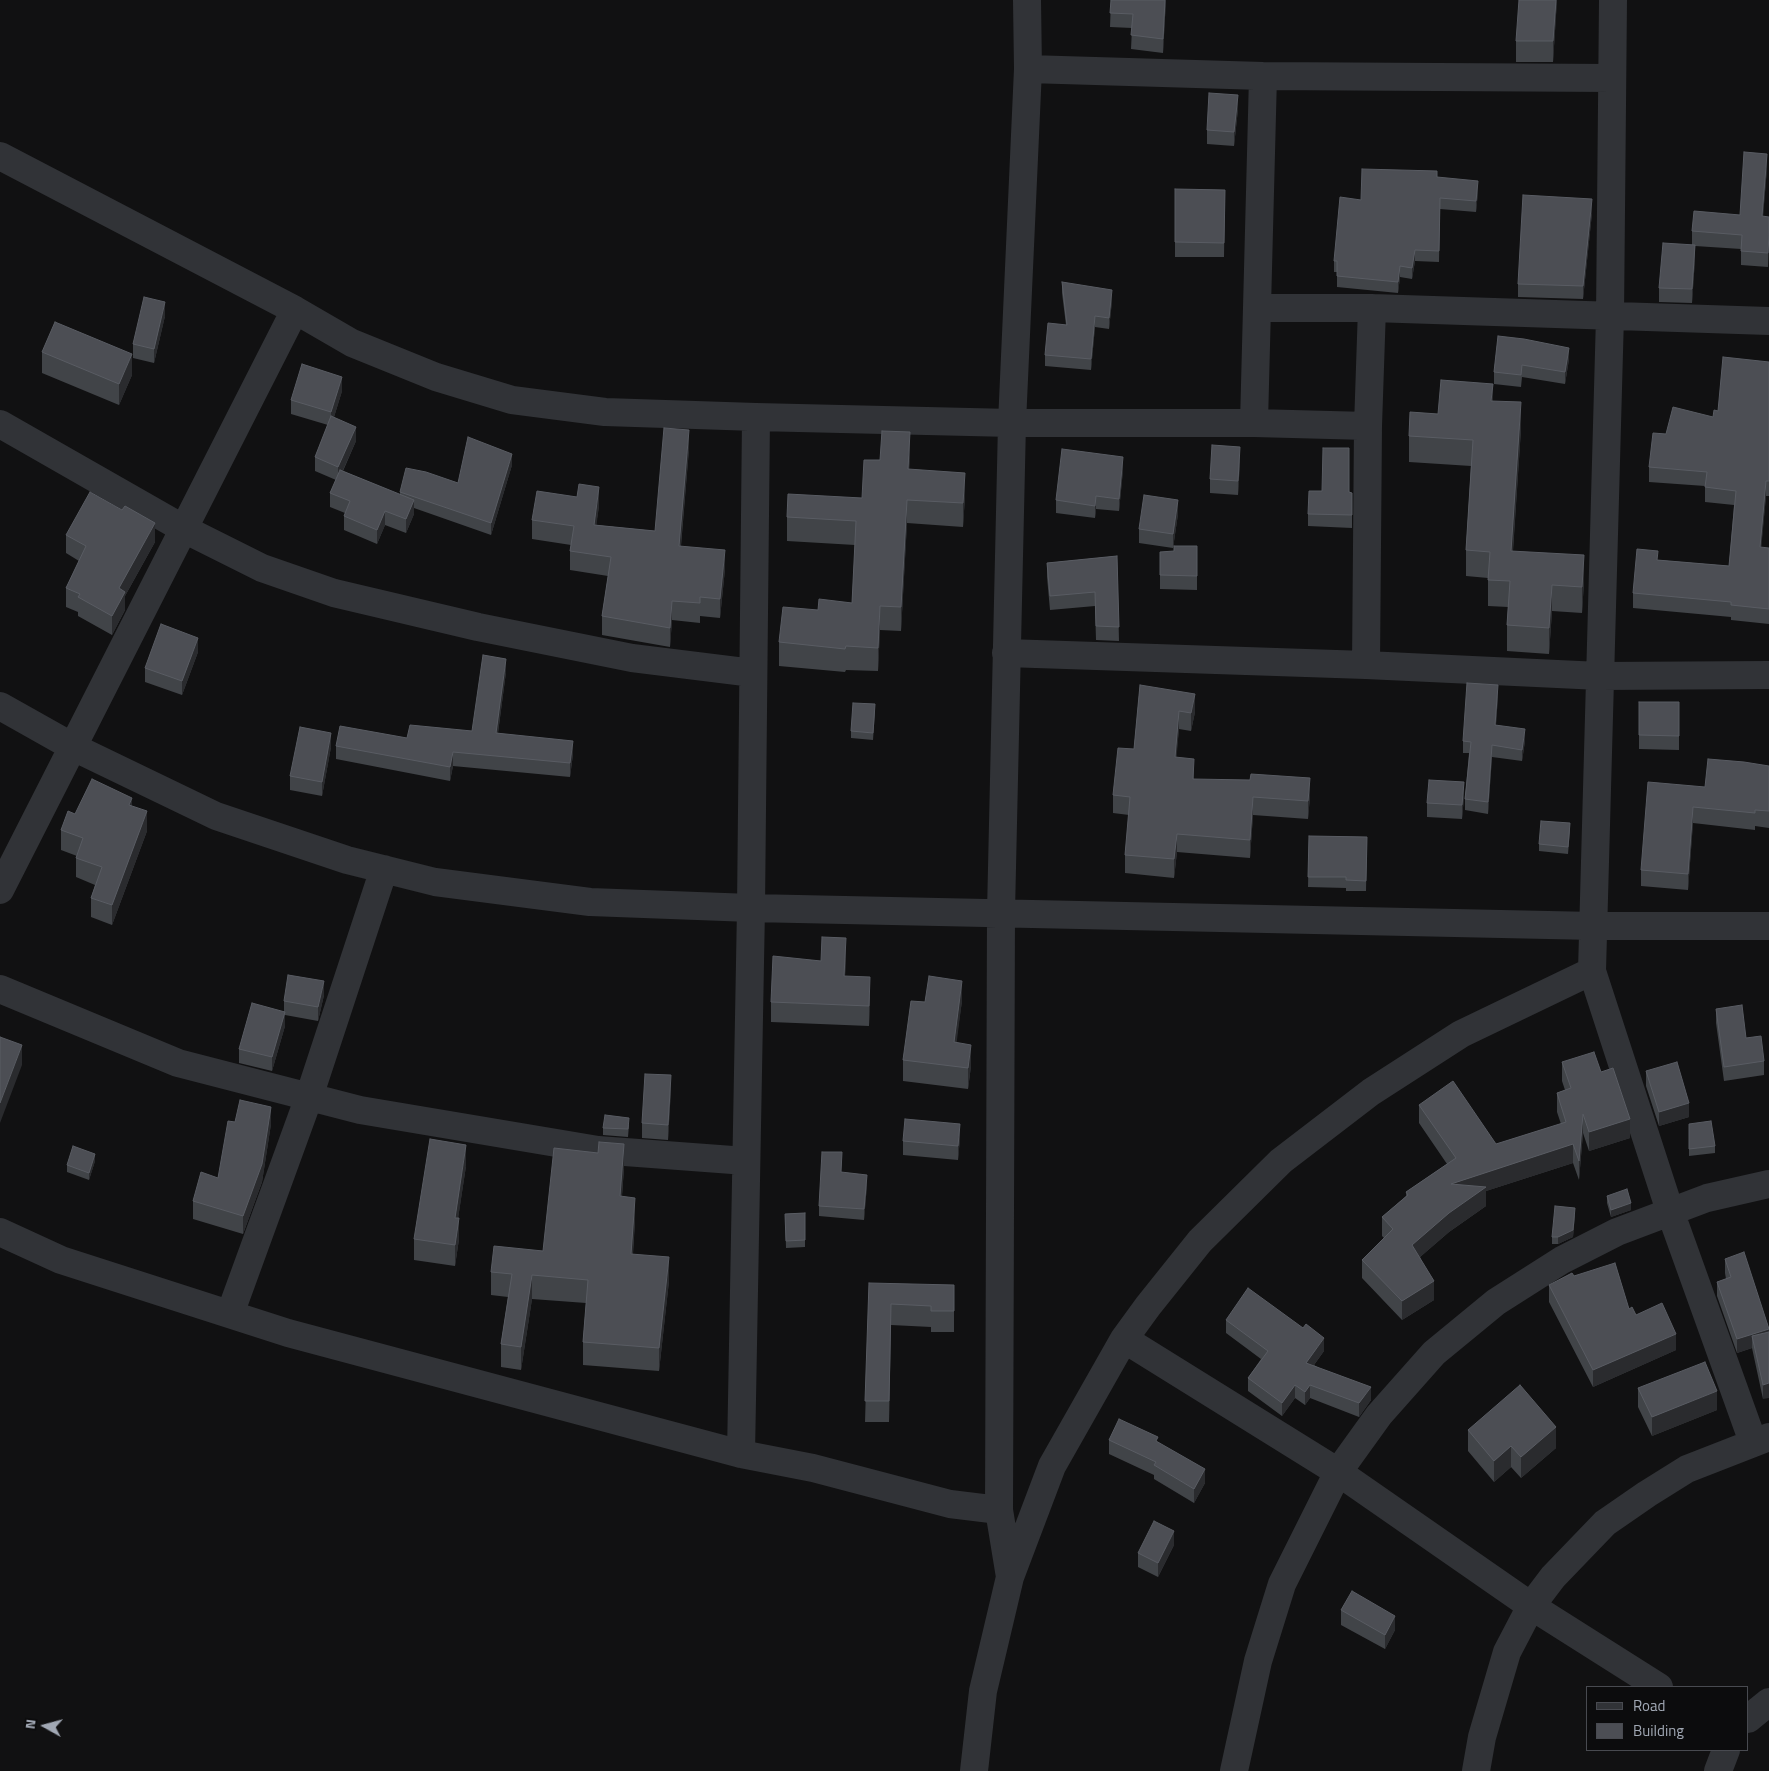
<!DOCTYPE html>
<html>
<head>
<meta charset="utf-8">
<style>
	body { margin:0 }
	#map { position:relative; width:1769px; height:1771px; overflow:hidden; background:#111112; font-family:"Titillium Web",sans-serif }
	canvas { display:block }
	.legend { position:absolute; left:1586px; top:1686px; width:162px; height:65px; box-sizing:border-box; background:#0c0c0d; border:1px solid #484a50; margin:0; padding:6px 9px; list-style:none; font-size:15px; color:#a1a8b4 }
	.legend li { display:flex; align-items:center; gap:10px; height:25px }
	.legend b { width:25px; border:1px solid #484a50 }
	.north { position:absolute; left:20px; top:1701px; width:50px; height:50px; -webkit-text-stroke:4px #0c0c0d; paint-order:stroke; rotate:277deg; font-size:14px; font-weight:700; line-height:20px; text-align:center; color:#a1a8b4 }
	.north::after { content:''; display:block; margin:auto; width:18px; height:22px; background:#a1a8b4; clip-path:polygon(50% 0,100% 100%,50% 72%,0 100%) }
</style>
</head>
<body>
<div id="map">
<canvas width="1769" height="1771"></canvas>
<ul class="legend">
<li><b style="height:6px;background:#313337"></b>Road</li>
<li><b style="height:14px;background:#4c4e54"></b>Building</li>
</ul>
<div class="north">N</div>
</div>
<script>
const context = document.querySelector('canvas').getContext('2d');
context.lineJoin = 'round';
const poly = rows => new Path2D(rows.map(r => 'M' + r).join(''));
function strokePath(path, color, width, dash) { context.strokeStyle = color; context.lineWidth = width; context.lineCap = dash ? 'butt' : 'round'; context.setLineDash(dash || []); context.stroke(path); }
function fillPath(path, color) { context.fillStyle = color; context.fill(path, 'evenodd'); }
const minor = poly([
	[1613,0,1610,316,1592,971,1670,1211,1753,1442],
	[1028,69,1263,76,1612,78],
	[0,156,295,310,352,343,436,377,512,400,605,412,756,417,1012,423,1254,423,1368,426],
	[1258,308,1372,308,1769,321],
	[1254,423,1263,76],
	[0,424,184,529,262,568,334,593,478,627,632,658,753,673],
	[1006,653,1366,665,1600,676,1769,675],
	[1366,665,1368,426,1372,308],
	[0,706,73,747,216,816,347,860,435,882,590,902,751,908,1595,926,1769,926],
	[0,890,295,310],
	[0,989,178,1063,360,1110,598,1150,746,1161],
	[0,1232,61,1260,288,1333,741,1454,813,1468,950,1504,999,1510],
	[230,1314,309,1097,384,869],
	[1124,1339,1338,1472,1531,1606,1659,1687],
	[741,1454,751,908,756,417],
	[1010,1577,999,1510,1001,912,1012,423,1028,69,1027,0],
	[1748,1719,1769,1702],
	[974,1771,983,1691,1010,1577,1052,1466,1124,1339,1148,1306,1200,1241,1281,1161,1371,1092,1461,1034,1592,971],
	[1234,1771,1258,1661,1282,1584,1338,1472,1379,1415,1434,1353,1496,1302,1562,1260,1617,1232,1707,1198,1769,1184],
	[1476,1771,1482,1737,1507,1652,1531,1606,1553,1577,1605,1523,1647,1494,1687,1469,1769,1437],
	[1718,1771,1726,1750]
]);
const wall = poly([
	[1111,0,1166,0,1163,53,1131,49,1132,28,1110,27],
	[1557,0,1553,62,1516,62,1516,41],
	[1238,109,1234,146,1207,144,1207,130],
	[1767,168,1763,216,1769,217,1768,267,1741,265,1741,249,1695,246,1695,259,1692,303,1659,302,1659,288,1692,245,1692,231,1740,215],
	[1437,177,1478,192,1476,212,1440,209,1439,262,1415,261,1412,279,1400,277,1398,293,1337,287,1337,272,1334,272,1334,261,1361,200],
	[1175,189,1225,190,1224,257,1175,257],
	[1592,213,1583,299,1518,297,1518,284],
	[1062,282,1112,301,1109,329,1095,327,1091,370,1045,366,1045,355,1066,325,1062,293],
	[165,316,154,363,133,358,133,344],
	[1498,336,1569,359,1565,384,1522,377,1521,387,1494,384,1494,372],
	[42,352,132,375,119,405,42,373],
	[1769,362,1769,496,1766,496,1761,548,1769,548,1769,624,1731,620,1731,617,1633,608,1633,593,1658,560,1729,566,1734,505,1705,502,1705,486,1649,482,1649,467,1666,434,1713,417,1718,411],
	[342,391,334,417,356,441,343,471,400,495,400,492,458,483,512,465,491,535,414,508,414,514,406,533,385,525,377,544,344,530,344,516,345,513,330,507,330,493,336,480,315,471,315,457,328,425,291,414,291,400],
	[1493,401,1521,429,1513,551,1584,581,1582,613,1552,611,1549,654,1507,651,1507,625,1508,607,1488,606,1488,578,1466,576,1466,550,1471,466,1409,462,1409,436,1438,414],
	[689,449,681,546,725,569,720,618,700,616,700,623,672,620,670,647,602,635,602,616,608,576,570,570,570,551,571,545,532,539,532,520,599,506,596,525,655,531],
	[910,456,909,469,965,496,963,527,907,523,901,631,880,630,878,671,846,670,845,672,779,666,779,642,818,610,852,603,855,545,787,541,787,517,862,498,880,460],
	[1240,461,1238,495,1210,493,1210,479],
	[1123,470,1119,511,1096,509,1095,518,1056,513,1056,500],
	[1349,492,1352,493,1352,528,1308,526,1308,514],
	[1178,514,1173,548,1139,543,1139,529],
	[66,535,155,542,125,596,125,610,112,635,78,616,78,612,66,607,66,588,79,561,66,553],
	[1197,546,1197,590,1160,589,1160,575,1174,551],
	[1117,556,1119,641,1096,640,1095,606,1050,610,1047,577,1047,563],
	[198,652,182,695,145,682,145,668],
	[506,672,498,733,573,754,570,777,453,766,450,781,336,759,336,746,472,731],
	[1140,685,1195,712,1191,731,1179,729,1176,758,1194,779,1310,796,1308,819,1253,815,1250,858,1177,852,1174,878,1125,873,1125,855,1129,815,1113,813,1113,795,1134,749],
	[1498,696,1496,725,1525,741,1522,761,1492,757,1488,814,1465,810,1465,799,1469,753,1463,753,1463,741],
	[1679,702,1679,750,1639,749,1639,735],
	[875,711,873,740,851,738,851,731],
	[331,747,322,796,290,790,290,776],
	[1769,766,1769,828,1755,826,1755,830,1693,823,1688,890,1641,886,1641,870,1705,787],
	[1464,796,1462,819,1427,817,1427,803],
	[132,806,147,831,112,925,91,917,91,898,95,885,76,877,76,858,77,856,61,850,61,830,75,814],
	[1570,830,1568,854,1539,851,1539,844],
	[1309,836,1367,837,1366,891,1346,891,1346,888,1308,887],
	[846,958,845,976,870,997,869,1026,771,1022,771,1002,821,961],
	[324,995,318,1021,285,1015,285,1026,272,1071,239,1063,239,1049,284,1012,284,1001],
	[962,1001,956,1042,971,1066,968,1089,903,1081,903,1060,925,1002],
	[1716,1009,1746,1038,1764,1061,1764,1075,1724,1081,1716,1023],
	[1562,1062,1601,1072,1630,1138,1589,1151,1583,1133,1579,1180,1573,1163,1486,1191,1486,1206,1449,1232,1420,1257,1434,1300,1402,1320,1362,1278,1362,1260,1384,1238,1382,1236,1382,1217,1406,1196,1406,1192,1447,1164,1419,1123,1419,1105,1496,1144,1561,1124,1557,1112,1557,1093,1565,1090,1562,1081],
	[1646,1071,1689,1117,1659,1126,1646,1086],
	[671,1089,668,1140,642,1138,642,1123],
	[235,1122,271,1124,262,1182,243,1234,193,1219,193,1201,218,1178],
	[1689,1124,1715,1146,1715,1153,1689,1156],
	[629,1125,628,1137,603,1135,603,1128],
	[960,1138,958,1160,903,1155,903,1141],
	[95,1161,89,1180,67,1172,67,1165],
	[466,1166,458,1218,459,1239,455,1266,414,1260,414,1239],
	[624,1168,622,1196,635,1221,633,1254,669,1281,659,1371,583,1365,583,1342,586,1303,532,1299,521,1370,501,1367,501,1344,508,1297,491,1295,491,1272,543,1251],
	[842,1172,867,1185,864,1220,819,1216,819,1206],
	[1607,1196,1631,1210,1611,1217,1607,1203],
	[805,1213,805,1247,786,1248,785,1214],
	[1575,1215,1573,1237,1558,1244,1552,1244,1552,1237],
	[1725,1259,1769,1329,1763,1399,1752,1348,1737,1353,1717,1296,1717,1282,1726,1279,1725,1273],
	[1574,1276,1629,1309,1676,1350,1593,1387,1549,1302,1549,1285],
	[869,1283,954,1306,954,1332,931,1332,931,1327,891,1325,889,1422,865,1422],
	[1226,1320,1324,1351,1314,1365,1371,1400,1359,1417,1310,1398,1305,1405,1295,1398,1282,1416,1248,1391,1248,1378,1261,1359,1226,1333],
	[1638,1388,1717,1410,1652,1436,1638,1407],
	[1468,1430,1556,1448,1521,1478,1511,1467,1494,1482,1468,1451],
	[1109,1440,1158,1442,1205,1483,1194,1503,1154,1479,1154,1475,1109,1454],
	[1174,1545,1158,1577,1138,1567,1138,1553],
	[1341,1610,1395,1630,1385,1649,1341,1625]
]);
const shadedWall = poly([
	[1165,0,1166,0,1163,53,1163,39],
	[1556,0,1557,0,1553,62,1553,41],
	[1238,95,1238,109,1234,146,1234,132],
	[1767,154,1767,168,1762,230,1762,216],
	[1478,181,1478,192,1476,212,1476,201],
	[1592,199,1592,213,1583,299,1583,286],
	[1769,233,1769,247,1768,267,1768,253],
	[1695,245,1695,259,1692,303,1692,289],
	[1415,250,1415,261,1412,279,1412,268],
	[1400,266,1400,277,1398,293,1398,282],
	[1112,290,1112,301,1109,329,1109,318],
	[165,302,165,316,154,363,154,349],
	[1095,316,1095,327,1091,370,1091,359],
	[1569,348,1569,359,1565,384,1565,372],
	[132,354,132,375,119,405,119,384],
	[342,377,342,391,331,427,331,412],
	[1493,384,1493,410,1491,401],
	[1521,402,1521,429,1511,577,1511,551],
	[356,427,356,441,338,481,338,467],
	[689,430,689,449,679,565,679,546],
	[910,432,910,456,908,493,908,469],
	[1240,447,1240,461,1238,495,1238,481],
	[512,454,512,465,491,535,491,523],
	[1123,457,1123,470,1119,511,1119,499],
	[965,473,965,496,963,527,963,503],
	[1766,481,1766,496,1760,562,1760,547],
	[599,487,599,506,594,544,594,525],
	[1096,496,1096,509,1095,518,1095,506],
	[414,500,414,514,406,533,406,519],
	[907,500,907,523,901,631,901,607],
	[1178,500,1178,514,1173,548,1173,534],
	[385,511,385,525,377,544,377,530],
	[155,523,155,542,125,596,125,610,112,635,112,616,119,588],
	[725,550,725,569,720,618,720,599],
	[1584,555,1584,581,1582,613,1582,587],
	[1552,585,1552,611,1549,654,1549,628],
	[672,601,672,620,670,647,670,628],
	[880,606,880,630,878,671,878,648],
	[198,638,198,652,182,695,182,681],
	[506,659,506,672,496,747,496,733],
	[1498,685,1498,696,1495,737,1495,725],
	[1195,694,1195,712,1191,731,1191,713],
	[1179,711,1179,729,1175,776,1175,757],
	[1525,729,1525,741,1522,761,1522,750],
	[331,733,331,747,322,796,322,782],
	[573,741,573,754,570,777,570,763],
	[1492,745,1492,757,1488,814,1488,802],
	[453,752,453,766,450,781,450,767],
	[1194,759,1194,777,1193,797,1193,779],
	[1310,778,1310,796,1308,819,1308,801],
	[1464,782,1464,796,1462,819,1462,805],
	[1253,797,1253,815,1250,858,1250,840],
	[132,798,132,817,129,805],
	[1693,807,1693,823,1688,890,1688,874],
	[147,811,147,831,112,925,112,905],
	[1177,834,1177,852,1174,878,1174,859],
	[846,938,846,958,844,996,844,976],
	[870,977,870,997,869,1026,869,1006],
	[324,981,324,995,318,1021,318,1007],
	[962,981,962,1001,954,1063,954,1042],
	[285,1012,285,1026,272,1071,272,1057],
	[22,1045,22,1065,0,1123,0,1103],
	[971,1045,971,1066,968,1089,968,1068],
	[671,1075,671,1089,668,1140,668,1125],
	[1689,1103,1689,1117,1659,1126,1659,1112],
	[271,1107,271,1124,262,1182,243,1234,243,1216],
	[1583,1114,1583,1133,1579,1180,1579,1161],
	[1630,1119,1630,1138,1589,1151,1589,1132],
	[960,1124,960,1138,958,1160,958,1146],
	[624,1144,624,1168,620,1220,620,1196],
	[1573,1144,1573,1163,1486,1191,1486,1206,1449,1232,1412,1264,1412,1245,1451,1184],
	[466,1145,466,1166,455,1239,455,1218],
	[95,1154,95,1161,89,1180,89,1173],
	[867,1175,867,1185,864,1220,864,1209],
	[635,1198,635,1221,631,1277,631,1254],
	[1631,1203,1631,1210,1611,1217,1611,1210],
	[1575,1208,1573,1237,1558,1244,1558,1237],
	[459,1218,459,1239,455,1266,455,1245],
	[669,1257,669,1281,659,1371,659,1348],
	[532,1275,532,1299,521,1370,521,1347],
	[1434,1281,1434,1300,1402,1320,1402,1301],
	[891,1304,891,1325,889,1422,889,1401],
	[1769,1329,1769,1343,1752,1336,1752,1348,1737,1353,1737,1339],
	[1676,1334,1676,1350,1593,1387,1593,1370],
	[1324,1338,1324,1351,1306,1376,1306,1363],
	[1769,1383,1769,1398,1763,1399,1763,1385],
	[1295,1385,1295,1398,1282,1416,1282,1403],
	[1310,1385,1310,1398,1305,1405,1305,1392],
	[1371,1387,1371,1400,1359,1417,1359,1403],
	[1717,1391,1717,1410,1652,1436,1652,1417],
	[1556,1427,1556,1448,1521,1478,1521,1457],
	[1511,1446,1511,1467,1494,1482,1494,1461],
	[1205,1469,1205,1483,1194,1503,1194,1489],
	[1174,1531,1174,1545,1158,1577,1158,1563],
	[1395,1616,1395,1630,1385,1649,1385,1635]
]);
const building = poly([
	[1111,0,1165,0,1163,39,1131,35,1133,14,1110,13,1111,0],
	[1519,0,1556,0,1553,41,1516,41,1519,0],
	[1209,93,1238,95,1234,132,1207,130,1209,93],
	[1744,152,1767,154,1762,216,1769,217,1769,233,1768,253,1741,251,1742,235,1692,231,1694,211,1740,215,1744,152],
	[1362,169,1437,171,1437,177,1478,181,1476,201,1440,198,1439,251,1415,250,1412,268,1400,266,1398,282,1337,276,1337,261,1334,261,1340,197,1361,200,1362,169],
	[1175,189,1225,190,1224,243,1175,242,1175,189],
	[1523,195,1592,199,1583,286,1518,284,1523,195],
	[1663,243,1695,245,1692,289,1659,288,1663,243],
	[1062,282,1112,290,1109,318,1095,316,1091,359,1045,355,1048,323,1067,325,1062,282],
	[144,297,165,302,154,349,133,344,144,297],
	[55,322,132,354,119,384,42,352,55,322],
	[1498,336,1524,339,1569,348,1565,372,1522,365,1521,375,1494,372,1498,336],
	[1723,357,1769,362,1769,481,1766,481,1760,547,1769,548,1769,609,1731,605,1731,602,1633,593,1637,549,1658,551,1657,560,1729,566,1736,491,1705,487,1707,472,1649,467,1653,433,1666,434,1673,407,1713,417,1714,410,1718,411,1723,357],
	[302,364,342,377,331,412,291,400,302,364],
	[1441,380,1493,384,1491,401,1521,402,1511,551,1584,555,1582,587,1552,585,1549,628,1507,625,1510,581,1488,580,1490,552,1466,550,1473,440,1409,436,1410,412,1438,414,1441,380],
	[331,416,356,427,338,467,315,457,331,416],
	[664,428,689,430,679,546,725,550,720,599,700,597,700,603,672,601,670,628,602,616,611,557,570,551,574,526,532,520,537,491,577,497,579,484,599,487,594,525,655,531,664,428],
	[882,431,910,432,908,469,965,473,963,503,907,500,901,607,880,606,878,648,846,646,845,649,779,642,783,607,818,610,819,599,852,603,856,521,787,517,788,494,862,498,864,460,880,460,882,431],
	[468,437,512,454,491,523,400,492,406,468,426,472,458,483,468,437],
	[1212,445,1240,447,1238,481,1210,479,1212,445],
	[1323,448,1349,448,1349,492,1352,493,1352,515,1308,514,1309,491,1322,491,1323,448],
	[1062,449,1123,457,1119,499,1096,496,1095,506,1056,500,1062,449],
	[340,470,414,500,406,519,385,511,377,530,344,516,350,501,330,493,340,470],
	[90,492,122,510,125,506,155,523,119,588,125,592,112,616,78,597,80,594,66,588,86,546,66,535,90,492],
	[1144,495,1178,500,1173,534,1139,529,1144,495],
	[1174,546,1197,546,1197,576,1160,575,1160,552,1174,551,1174,546],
	[1117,556,1119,627,1096,626,1095,592,1050,596,1047,563,1117,556],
	[161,624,198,638,182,681,145,668,161,624],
	[483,655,506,659,496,733,573,741,570,763,453,752,450,767,336,746,340,726,407,738,410,725,472,731,483,655],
	[1467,683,1498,685,1495,725,1525,729,1522,750,1492,745,1488,802,1465,799,1471,742,1463,741,1467,683],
	[1140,685,1195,694,1191,713,1179,711,1175,757,1194,759,1193,779,1250,780,1251,774,1310,778,1308,801,1253,797,1250,840,1177,834,1174,859,1125,855,1130,797,1113,795,1118,748,1134,749,1140,685],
	[1639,702,1679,702,1679,736,1639,735,1639,702],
	[853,703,875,704,873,733,851,731,853,703],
	[300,727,331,733,322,782,290,776,300,727],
	[1708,759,1744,762,1769,766,1769,811,1755,810,1755,813,1693,807,1688,874,1641,870,1648,782,1705,787,1708,759],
	[92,779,132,798,129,805,147,811,112,905,91,898,102,867,76,858,83,838,61,830,68,811,75,814,92,779],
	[1429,780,1464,782,1462,805,1427,803,1429,780],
	[1541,821,1570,823,1568,847,1539,844,1541,821],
	[1309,836,1367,837,1366,881,1346,880,1346,877,1308,877,1309,836],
	[822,937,846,938,844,976,870,977,869,1006,771,1002,773,956,821,961,822,937],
	[288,975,324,981,318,1007,284,1001,288,975],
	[929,976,962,981,954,1042,971,1045,968,1068,903,1060,911,1001,925,1002,929,976],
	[252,1003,285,1012,272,1057,239,1049,252,1003],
	[1742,1005,1746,1038,1761,1036,1764,1061,1724,1067,1716,1009,1742,1005],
	[0,1037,22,1045,0,1103,0,1037],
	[1594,1052,1601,1072,1613,1068,1630,1119,1589,1132,1583,1114,1579,1161,1573,1144,1451,1184,1486,1187,1449,1213,1412,1245,1434,1281,1402,1301,1362,1260,1393,1229,1382,1217,1408,1195,1406,1192,1456,1158,1419,1105,1453,1081,1496,1144,1566,1122,1557,1093,1571,1088,1562,1062,1594,1052],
	[1677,1062,1689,1103,1659,1112,1646,1071,1677,1062],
	[645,1074,671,1075,668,1125,642,1123,645,1074],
	[240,1100,271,1107,262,1164,243,1216,193,1201,201,1172,218,1178,228,1121,235,1122,240,1100],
	[605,1115,629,1118,628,1129,603,1128,605,1115],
	[905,1119,960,1124,958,1146,903,1141,905,1119],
	[1711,1121,1715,1146,1689,1149,1689,1124,1711,1121],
	[430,1139,466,1145,455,1218,459,1218,455,1245,414,1239,430,1139],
	[599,1142,624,1144,620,1196,635,1198,631,1254,669,1257,659,1348,583,1342,588,1280,532,1275,521,1347,501,1344,512,1274,491,1272,494,1246,543,1251,554,1148,598,1153,599,1142],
	[73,1146,95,1154,89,1173,67,1165,73,1146],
	[822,1152,842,1152,841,1172,867,1175,864,1209,819,1206,822,1152],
	[1627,1189,1631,1203,1611,1210,1607,1196,1627,1189],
	[1555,1206,1575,1208,1573,1230,1558,1237,1552,1237,1555,1206],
	[805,1213,805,1240,786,1241,785,1214,805,1213],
	[1744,1252,1769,1329,1737,1339,1717,1282,1731,1277,1725,1259,1744,1252],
	[1615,1263,1629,1309,1632,1307,1636,1315,1662,1303,1676,1334,1593,1370,1549,1285,1572,1273,1574,1276,1615,1263],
	[869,1283,954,1285,954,1311,931,1311,931,1306,891,1304,889,1401,865,1401,869,1283],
	[1248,1288,1303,1328,1306,1324,1324,1338,1306,1363,1371,1387,1359,1403,1310,1385,1305,1392,1295,1385,1282,1403,1248,1378,1268,1351,1226,1320,1248,1288],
	[1769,1332,1769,1383,1763,1385,1752,1336,1769,1332],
	[1705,1362,1717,1391,1652,1417,1638,1388,1705,1362],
	[1520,1385,1556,1427,1521,1457,1511,1446,1494,1461,1468,1430,1520,1385],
	[1119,1419,1158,1437,1156,1441,1205,1469,1194,1489,1154,1465,1156,1462,1109,1440,1119,1419],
	[1154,1521,1174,1531,1158,1563,1138,1553,1154,1521],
	[1352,1591,1395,1616,1385,1635,1341,1610,1352,1591]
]);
strokePath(minor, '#313337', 28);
fillPath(wall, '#414448');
fillPath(shadedWall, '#2a2b2e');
fillPath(building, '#4c4e54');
strokePath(building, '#595c63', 1);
</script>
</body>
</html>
